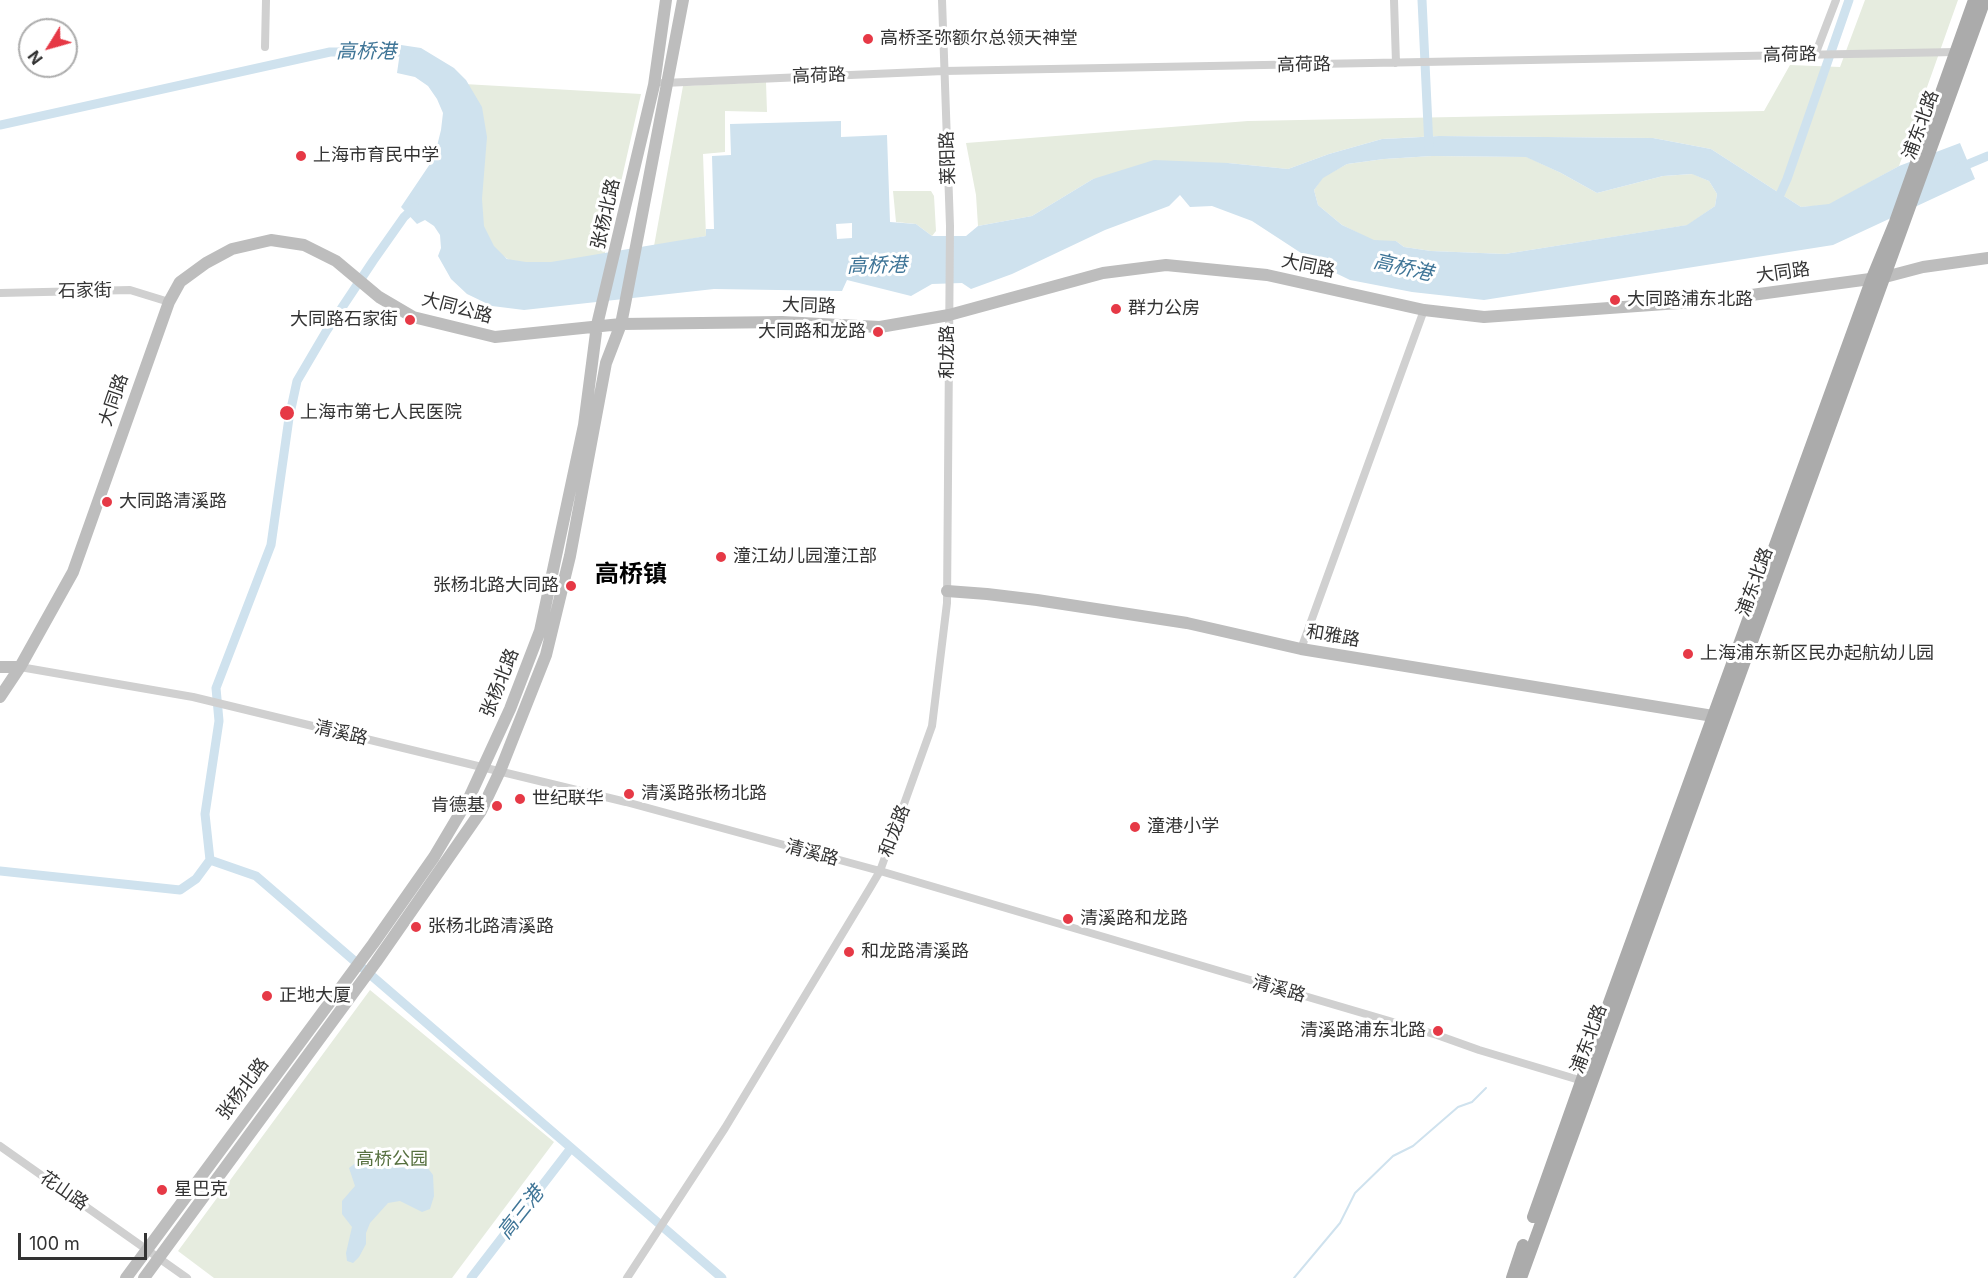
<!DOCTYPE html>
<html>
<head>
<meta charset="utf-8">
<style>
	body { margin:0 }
	#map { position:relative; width:1988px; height:1278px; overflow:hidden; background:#fff; font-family:Inter,sans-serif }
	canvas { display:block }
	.north { position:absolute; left:18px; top:18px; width:60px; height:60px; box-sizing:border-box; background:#fff; border:2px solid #adadad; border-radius:50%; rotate:233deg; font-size:16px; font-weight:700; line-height:24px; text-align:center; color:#333 }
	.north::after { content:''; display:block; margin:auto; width:21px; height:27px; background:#e63946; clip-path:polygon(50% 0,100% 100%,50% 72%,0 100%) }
	.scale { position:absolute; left:18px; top:1233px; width:129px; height:27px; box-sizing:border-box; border:3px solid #333; border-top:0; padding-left:8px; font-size:18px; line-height:21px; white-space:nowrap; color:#333; -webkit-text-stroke:4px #fff; paint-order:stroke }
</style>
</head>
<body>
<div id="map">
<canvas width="1988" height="1278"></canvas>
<div class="north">N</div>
<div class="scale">100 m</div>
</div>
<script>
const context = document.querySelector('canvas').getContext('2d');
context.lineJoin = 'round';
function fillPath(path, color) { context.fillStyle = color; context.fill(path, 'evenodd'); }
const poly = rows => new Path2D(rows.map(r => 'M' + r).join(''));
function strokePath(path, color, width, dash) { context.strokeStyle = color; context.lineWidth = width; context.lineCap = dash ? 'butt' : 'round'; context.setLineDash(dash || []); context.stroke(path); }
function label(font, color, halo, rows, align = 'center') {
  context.font = font + ' Inter,"Noto Sans SC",sans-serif'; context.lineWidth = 6; context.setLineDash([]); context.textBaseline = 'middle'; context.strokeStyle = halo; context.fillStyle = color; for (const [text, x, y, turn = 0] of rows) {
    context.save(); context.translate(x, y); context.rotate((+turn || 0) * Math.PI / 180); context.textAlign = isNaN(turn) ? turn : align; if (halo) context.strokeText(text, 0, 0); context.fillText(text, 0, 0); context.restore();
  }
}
const green = poly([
	[1865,0,1958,0,1899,166,1829,205,1801,207,1711,149,1653,138,1439,136,1382,139,1329,154,1288,169,1228,163,1093,179,1032,216,978,226,976,195,966,143,1248,121,1764,111,1790,65,1840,67],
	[766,82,767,112,725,111,725,152,703,154,706,236,654,246,683,86],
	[464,84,641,94,601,270,541,282,473,235],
	[1432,156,1527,157,1561,173,1597,193,1663,176,1693,174,1709,181,1717,194,1715,206,1688,225,1505,254,1431,251,1404,247,1396,241,1374,241,1342,225,1318,205,1314,190,1323,177,1347,164,1384,159],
	[893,191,931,191,934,196,936,231,932,236,916,224,896,222],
	[370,990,554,1142,452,1278,214,1278,178,1251]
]);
const water = poly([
	[401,45,421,48,454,68,466,80,482,107,487,137,482,199,484,226,494,246,507,259,526,262,551,262,706,236,706,229,714,229,712,156,731,155,730,124,841,121,841,137,887,135,890,222,916,224,932,236,966,236,978,226,1032,216,1093,179,1154,160,1228,163,1288,169,1329,154,1382,139,1403,138,1439,136,1653,138,1711,149,1801,207,1829,204,1899,166,1960,143,1975,179,1833,245,1484,300,1412,292,1350,280,1321,266,1252,221,1212,206,1190,207,1180,195,1169,206,1105,230,1012,274,971,289,962,283,932,284,911,296,847,280,842,291,714,289,524,310,492,306,467,294,451,279,438,256,441,248,440,235,434,226,425,220,417,224,401,207,434,158,441,130,443,113,437,99,428,86,415,77,397,73],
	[1432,156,1526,157,1561,173,1597,193,1663,176,1692,174,1709,181,1717,194,1715,206,1687,225,1505,254,1431,251,1404,247,1396,241,1374,240,1342,225,1318,205,1314,190,1323,178,1347,164,1384,159],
	[852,223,852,238,837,239,836,224],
	[408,1159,417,1161,427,1167,433,1175,434,1196,430,1209,422,1212,400,1201,388,1203,370,1223,366,1233,366,1244,359,1257,353,1263,347,1261,346,1253,352,1227,342,1214,342,1201,355,1186,349,1168,357,1162,382,1166,395,1165]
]);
const stream = poly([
	[1294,1278,1340,1223,1355,1193,1393,1156,1413,1146,1458,1107,1472,1102,1486,1088]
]);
const canal = poly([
	[1422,0,1429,147],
	[0,125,330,52,409,52],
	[1959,168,1988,156],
	[1775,206,1787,179,1849,0],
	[210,860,256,876,722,1278],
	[0,871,180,890,196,879,210,860,205,814,219,721,216,688,271,545,289,418,297,381,327,330,373,261,404,217,415,207],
	[471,1278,571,1148]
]);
const street = poly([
	[1394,0,1396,63],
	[265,47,266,0],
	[1815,55,1836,0],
	[663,83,944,71,1956,52],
	[0,293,130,290,169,302],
	[1301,649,1424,310],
	[20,667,193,697,626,802,880,871,1437,1035,1479,1050,1586,1082],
	[0,1146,187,1278],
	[627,1278,725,1128,870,888,880,871,932,726,947,603,950,226,942,0]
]);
const secondary = poly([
	[947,591,987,594,1037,600,1187,623,1301,649,1713,716],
	[0,667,20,667],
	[0,697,20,667,73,572,169,302,180,282,206,263,232,249,271,240,304,245,336,261,379,297,413,317,495,337,621,324,782,322,880,327,949,315,1103,273,1166,265,1267,275,1424,310,1484,317,1707,301,1885,277,1923,267,1988,258],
	[126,1278,373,944,434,857,469,798,510,709,540,631,584,425,597,325,654,85,666,0],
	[144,1278,376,962,481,811,500,771,546,655,570,556,606,363,621,324,625,304,683,0]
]);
const primary = poly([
	[1533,1217,1610,1000,1872,278,1895,222,1974,0],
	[1512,1278,1523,1245],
	[1521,1278,1985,0]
]);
const markers = [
	[868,39,6,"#e63946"],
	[301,156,6,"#e63946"],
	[1615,300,6,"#e63946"],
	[1116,309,6,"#e63946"],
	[410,320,6,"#e63946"],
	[878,332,6,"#e63946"],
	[287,413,8,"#e63946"],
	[107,502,6,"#e63946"],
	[721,557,6,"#e63946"],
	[571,586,6,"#e63946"],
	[1688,654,6,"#e63946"],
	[629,794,6,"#e63946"],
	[520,799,6,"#e63946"],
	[497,806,6,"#e63946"],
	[1135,827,6,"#e63946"],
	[1068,919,6,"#e63946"],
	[416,927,6,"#e63946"],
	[849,952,6,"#e63946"],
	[267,996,6,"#e63946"],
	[1438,1031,6,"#e63946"],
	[162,1190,6,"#e63946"]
];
const poiNames = [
	["高桥圣弥额尔总领天神堂",880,39],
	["上海市育民中学",313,156],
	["大同路浦东北路",1627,300],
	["群力公房",1128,309],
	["大同路石家街",398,320,"right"],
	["大同路和龙路",866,332,"right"],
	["上海市第七人民医院",300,413],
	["大同路清溪路",119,502],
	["潼江幼儿园潼江部",733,557],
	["张杨北路大同路",559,586,"right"],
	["上海浦东新区民办起航幼儿园",1700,654],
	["清溪路张杨北路",641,794],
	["世纪联华",532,799],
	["肯德基",485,806,"right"],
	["潼港小学",1147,827],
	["清溪路和龙路",1080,919],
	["张杨北路清溪路",428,927],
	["和龙路清溪路",861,952],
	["正地大厦",279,996],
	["清溪路浦东北路",1426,1031,"right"],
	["星巴克",174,1190]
];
const streetNames = [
	["高荷路",1790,55,-1],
	["高荷路",1304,65,-1],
	["高荷路",819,76,-2],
	["浦东北路",1921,125,-70],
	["莱阳路",948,158,-92],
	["张杨北路",606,214,-77],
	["大同路",1308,266,12],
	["大同路",1783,273,-8],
	["石家街",85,291,-1],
	["大同路",809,306,2],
	["大同公路",457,308,15],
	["和龙路",948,352,-90],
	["大同路",114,400,-71],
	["浦东北路",1755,582,-70],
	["和雅路",1333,636,10],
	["张杨北路",500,683,-68],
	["清溪路",341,733,13],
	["和龙路",895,831,-69],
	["清溪路",812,853,15],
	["清溪路",1279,989,16],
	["浦东北路",1589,1039,-70],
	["张杨北路",243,1089,-53],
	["花山路",64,1191,35]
];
const parkNames = [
	["高桥公园",392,1160]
];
const waterNames = [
	["高桥港",366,52],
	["高桥港",877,266,-1],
	["高桥港",1403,268,13],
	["高三港",521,1213,-52]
];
const districtNames = [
	["高桥镇",631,575]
];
fillPath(green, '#e6ecdf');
fillPath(water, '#cfe2ee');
strokePath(stream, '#cfe2ee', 2);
strokePath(canal, '#cfe2ee', 9);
strokePath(street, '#d0d0d0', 8);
strokePath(secondary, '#bdbdbd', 12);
strokePath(primary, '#ababab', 12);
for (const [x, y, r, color] of markers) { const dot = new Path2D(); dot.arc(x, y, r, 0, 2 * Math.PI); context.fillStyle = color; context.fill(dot); strokePath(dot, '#fff', 2); }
label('18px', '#333', '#fff', poiNames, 'left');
label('18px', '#333', '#fff', streetNames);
label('18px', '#56703f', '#fff', parkNames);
label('italic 20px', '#3f7597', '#fff', waterNames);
label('bold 24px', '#000', '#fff', districtNames);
</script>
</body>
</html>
